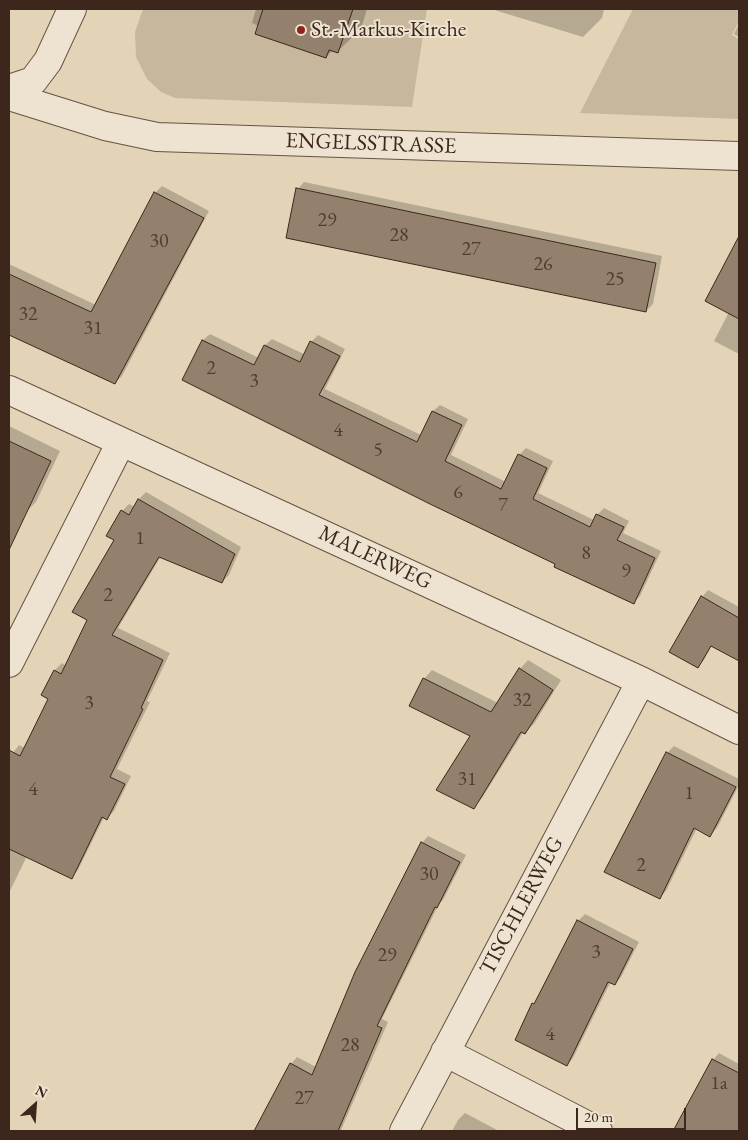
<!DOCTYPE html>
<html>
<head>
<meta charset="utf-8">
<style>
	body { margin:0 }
	#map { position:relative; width:748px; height:1140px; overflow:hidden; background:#e3d4b7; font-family:"EB Garamond",serif }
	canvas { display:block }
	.frame { position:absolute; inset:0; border:10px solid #3d271d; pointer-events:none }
	.north { position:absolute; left:10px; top:1080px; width:50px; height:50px; -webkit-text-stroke:4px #ede3d0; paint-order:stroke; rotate:26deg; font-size:14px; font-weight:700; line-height:20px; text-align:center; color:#3d271d }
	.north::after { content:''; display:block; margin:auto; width:18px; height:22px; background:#3d271d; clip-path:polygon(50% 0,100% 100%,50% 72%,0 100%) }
	.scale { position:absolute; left:576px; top:1108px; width:110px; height:22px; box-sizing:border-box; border:2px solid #3d271d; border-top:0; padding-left:6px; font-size:15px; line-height:18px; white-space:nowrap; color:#3d271d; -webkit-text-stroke:4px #ede3d0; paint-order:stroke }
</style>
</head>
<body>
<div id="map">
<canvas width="748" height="1140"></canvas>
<div class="frame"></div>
<div class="north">N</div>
<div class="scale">20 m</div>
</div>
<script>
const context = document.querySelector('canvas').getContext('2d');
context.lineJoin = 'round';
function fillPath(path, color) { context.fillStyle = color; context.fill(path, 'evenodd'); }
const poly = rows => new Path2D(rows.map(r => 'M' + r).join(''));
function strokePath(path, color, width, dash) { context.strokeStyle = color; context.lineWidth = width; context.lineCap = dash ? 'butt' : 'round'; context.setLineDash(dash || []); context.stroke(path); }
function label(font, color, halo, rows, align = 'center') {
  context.font = font + ' "EB Garamond",serif'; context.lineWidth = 4; context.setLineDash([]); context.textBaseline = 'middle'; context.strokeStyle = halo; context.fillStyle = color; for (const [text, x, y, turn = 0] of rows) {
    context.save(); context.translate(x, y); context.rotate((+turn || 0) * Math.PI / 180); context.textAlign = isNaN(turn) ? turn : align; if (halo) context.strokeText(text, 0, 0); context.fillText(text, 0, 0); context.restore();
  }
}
const green = poly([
	[143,9,427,9,412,107,175,98,161,92,147,79,136,57,135,32],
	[633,9,739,9,739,21,732,35,739,39,739,119,580,113]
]);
const shadow = poly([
	[256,9,367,9,361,29,338,51,333,50,326,57,252,23],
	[491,9,604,9,602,18,583,37],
	[739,24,739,37,734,34],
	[304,182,662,256,653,304,646,311,298,189],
	[162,186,209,211,122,376,115,383,9,333,9,264,96,305,155,193],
	[739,247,739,354,714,341,729,312,730,257],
	[210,334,259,358,265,345,272,339,304,354,311,342,318,335,345,349,325,389,421,435,433,411,440,405,468,419,451,455,506,482,519,455,526,448,553,461,538,493,594,520,597,515,604,508,629,521,623,533,661,551,640,596,634,602,184,380,203,340],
	[9,426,60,451,36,502,26,512,14,509,9,514],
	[146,492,241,547,229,575,222,582,161,556,118,628,170,653,147,701,150,702,117,769,131,776,114,811,107,818,104,817,78,870,71,877,27,856,9,893,9,758,19,745,25,748,50,698,43,694,55,670,62,663,66,666,88,620,115,540,122,511,129,504,135,507,139,499],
	[708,590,739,607,739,660,712,645,704,660,697,667,702,597],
	[528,660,561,680,534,724,525,732,524,731,482,798,473,807,471,735,424,679,432,670,498,703,520,669],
	[674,746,739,779,739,785,717,828,710,835,697,828,666,891,659,898,606,872,668,752],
	[428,836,466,855,443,900,439,904,382,1019,388,1022,341,1130,255,1131,291,1064,297,1057,316,1067,422,843],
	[585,914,639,942,621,977,615,984,611,981,573,1058,567,1065,534,1004,538,999,578,921],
	[719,1053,739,1064,739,1131,679,1131,676,1130,713,1060],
	[465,1113,499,1131,452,1131,458,1120]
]);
const building = poly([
	[263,9,353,9,338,53,329,50,326,58,255,34,263,9],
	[296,188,656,263,646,312,286,238,296,188],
	[154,192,204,218,115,384,9,335,9,274,91,312,154,192],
	[739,236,739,319,705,301,739,236],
	[202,340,254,365,264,345,300,362,310,341,340,356,319,395,417,442,432,411,462,425,445,461,501,489,518,454,547,468,533,499,590,527,596,514,624,527,617,540,655,558,634,604,554,567,555,564,430,504,182,380,202,340],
	[9,441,51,461,9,550,9,441],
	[138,499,235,554,222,583,159,557,112,635,163,660,141,708,143,709,110,777,125,784,107,820,102,817,72,879,9,849,9,750,20,756,48,699,41,695,54,670,61,674,87,620,72,612,114,540,106,536,121,510,129,515,138,499],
	[701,596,739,618,739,661,711,646,698,668,669,652,701,596],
	[519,668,553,690,525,734,521,732,474,809,436,790,470,736,409,706,423,678,491,712,519,668],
	[666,752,736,787,710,837,694,828,660,899,604,872,666,752],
	[421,842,460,862,437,908,435,907,377,1026,382,1028,338,1131,254,1131,290,1063,312,1075,355,972,421,842],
	[577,920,633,949,615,985,608,982,567,1066,515,1040,532,1003,534,1004,577,920],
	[712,1059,739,1073,739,1131,673,1131,712,1059]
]);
const minor = poly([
	[9,89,33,81,48,61,72,9],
	[9,96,105,126,157,137,739,156],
	[9,390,641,681,739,730],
	[9,663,121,442],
	[445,1052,598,1131],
	[404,1131,641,681]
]);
const markers = [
	[301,30,5,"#8f2418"]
];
const numberNames = [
	["29",327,221],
	["28",399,236],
	["30",159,242],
	["27",471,250],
	["26",543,265],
	["25",615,280],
	["32",28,315],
	["31",93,329],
	["2",211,369],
	["3",254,382],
	["4",338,431],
	["5",378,451],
	["6",458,493],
	["7",503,506],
	["1",140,539],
	["8",586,554],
	["9",626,572],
	["2",108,596],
	["32",522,701],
	["3",89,704],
	["31",467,780],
	["4",33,790],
	["1",689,794],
	["2",641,866],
	["30",429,875],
	["3",596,953],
	["29",387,956],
	["4",550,1035],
	["28",350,1046],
	["1a",719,1084],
	["27",304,1099]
];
const poiNames = [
	["St.-Markus-Kirche",311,30]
];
const streetNames = [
	["ENGELSSTRASSE",371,144,2],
	["MALERWEG",375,558,25],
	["TISCHLERWEG",522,906,-62]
];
fillPath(green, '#c7b79d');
fillPath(shadow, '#0003');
fillPath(building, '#93816d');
strokePath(building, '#3d271d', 1);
strokePath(minor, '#665244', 30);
strokePath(minor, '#ede3d0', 28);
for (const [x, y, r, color] of markers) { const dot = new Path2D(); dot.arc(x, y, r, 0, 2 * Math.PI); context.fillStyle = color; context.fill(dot); strokePath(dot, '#ede3d0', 2); }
label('20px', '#523e31', null, numberNames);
label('22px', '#3d271d', '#ede3d0', poiNames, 'left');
label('22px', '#3d271d', '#ede3d0', streetNames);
</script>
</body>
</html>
